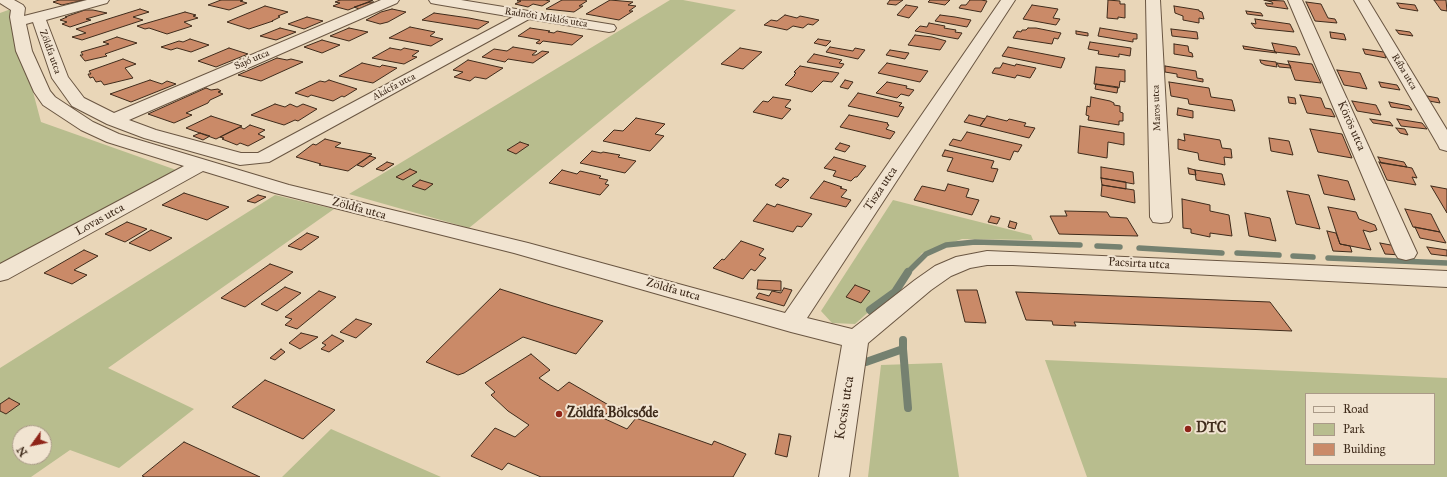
<!DOCTYPE html>
<html>
<head>
<meta charset="utf-8">
<style>
	body { margin:0 }
	#map { position:relative; width:1447px; height:477px; overflow:hidden; background:#e9d6b8; font-family:"IM FELL Great Primer",serif }
	canvas { display:block }
	.legend { position:absolute; left:1305px; top:393px; width:130px; height:72px; box-sizing:border-box; background:#f1e4d1; border:1px solid #aa9a88; margin:0; padding:5px 7px; list-style:none; font-size:12px; color:#3f2b1b }
	.legend li { display:flex; align-items:center; gap:8px; height:20px }
	.legend b { width:20px; border:1px solid #aa9a88 }
	.north { position:absolute; left:12px; top:425px; width:40px; height:40px; box-sizing:border-box; background:#f1e4d1; border:1px solid #aa9a88; border-radius:50%; rotate:237deg; font-size:11px; font-weight:700; line-height:16px; text-align:center; color:#3f2b1b }
	.north::after { content:''; display:block; margin:auto; width:14px; height:18px; background:#8f2418; clip-path:polygon(50% 0,100% 100%,50% 72%,0 100%) }
</style>
</head>
<body>
<div id="map">
<canvas width="1447" height="477"></canvas>
<ul class="legend">
<li><b style="height:5px;background:#f1e4d1"></b>Road</li>
<li><b style="height:11px;background:#b8bd8e"></b>Park</li>
<li><b style="height:11px;background:#ca8a68"></b>Building</li>
</ul>
<div class="north">N</div>
</div>
<script>
const context = document.querySelector('canvas').getContext('2d');
context.lineJoin = 'round';
function fillPath(path, color) { context.fillStyle = color; context.fill(path, 'evenodd'); }
const poly = rows => new Path2D(rows.map(r => 'M' + r).join(''));
function strokePath(path, color, width, dash) { context.strokeStyle = color; context.lineWidth = width; context.lineCap = dash ? 'butt' : 'round'; context.setLineDash(dash || []); context.stroke(path); }
function label(font, color, halo, rows, align = 'center') {
  context.font = font + ' "IM FELL Great Primer",serif'; context.lineWidth = 4; context.setLineDash([]); context.textBaseline = 'middle'; context.strokeStyle = halo; context.fillStyle = color; for (const [text, x, y, turn = 0] of rows) {
    context.save(); context.translate(x, y); context.rotate((+turn || 0) * Math.PI / 180); context.textAlign = isNaN(turn) ? turn : align; if (halo) context.strokeText(text, 0, 0); context.fillText(text, 0, 0); context.restore();
  }
}
const green = poly([
	[670,0,683,0,736,10,469,228,349,194],
	[11,9,41,122,179,171,0,268,0,13],
	[275,195,334,209,108,368,194,409,119,468,70,450,31,477,0,477,0,368],
	[20,433,44,433,44,457,20,457],
	[893,200,1031,235,1033,240,962,239,922,253,891,292,855,324,832,323,821,311],
	[1045,360,1447,378,1447,477,1087,477],
	[1306,394,1434,394,1434,464,1306,464],
	[942,363,959,477,868,477,881,365],
	[331,429,441,477,282,477]
]);
const streamFar1 = poly([
	[1097,246,1120,247],
	[1139,248,1222,253],
	[1237,253,1279,255],
	[1293,256,1313,257],
	[1328,258,1447,263],
	[907,273,926,254,946,245,975,242,1080,245]
]);
const stream = poly([
	[879,318,870,310,895,292,908,272],
	[903,349,908,408],
	[866,362,903,349,903,340]
]);
const building = poly([
	[59,0,84,0,62,5,53,2,59,0],
	[221,0,243,0,240,1,247,3,229,10,208,5,221,0],
	[340,0,373,0,348,10,333,6,340,3,335,2,340,0],
	[518,0,545,0,550,1,542,6,533,4,528,7,515,4,521,1,517,1,518,0],
	[562,0,585,0,587,1,579,6,583,6,574,12,546,9,562,0],
	[610,0,633,2,628,5,636,6,629,11,633,11,619,20,586,14,610,0],
	[890,0,903,0,896,5,887,4,890,0],
	[930,0,950,0,945,5,928,2,930,0],
	[970,0,981,0,987,1,981,12,959,8,961,5,966,5,970,0],
	[1108,0,1120,1,1120,4,1125,4,1125,18,1118,17,1118,19,1107,18,1108,0],
	[1264,0,1284,1,1288,9,1267,6,1265,3,1273,4,1272,2,1264,0],
	[1434,0,1446,0,1447,11,1441,10,1434,0],
	[370,2,374,2,359,9,354,7,370,2],
	[1306,2,1321,4,1328,18,1335,19,1337,23,1315,21,1306,2],
	[1397,3,1415,5,1418,11,1400,8,1397,3],
	[906,5,918,7,909,18,897,15,906,5],
	[1032,5,1058,9,1053,18,1060,19,1056,25,1023,19,1032,5],
	[265,6,288,12,278,16,280,17,272,21,273,21,249,29,227,22,265,6],
	[1174,6,1199,10,1199,11,1202,12,1204,19,1199,18,1199,23,1183,20,1183,16,1175,13,1174,6],
	[140,9,149,12,133,17,143,20,82,40,72,37,86,33,76,29,140,9],
	[392,9,406,12,388,22,380,24,366,20,381,12,392,9],
	[85,10,93,10,107,13,86,19,91,20,70,27,62,24,67,22,60,20,67,17,65,17,85,10],
	[1246,11,1261,13,1263,16,1247,14,1246,11],
	[185,12,196,15,193,16,198,18,184,22,192,26,167,34,149,28,145,29,137,26,185,12],
	[434,13,469,18,489,22,478,29,422,20,434,13],
	[785,15,797,18,800,16,819,20,813,25,808,24,803,28,793,26,787,30,764,25,771,20,777,21,785,15],
	[940,15,955,17,971,20,967,27,935,21,940,15],
	[307,17,323,21,304,29,288,24,307,17],
	[1255,19,1290,24,1294,32,1255,28,1251,23,1256,24,1255,19],
	[929,23,945,26,944,28,956,30,955,32,962,33,958,39,915,31,920,26,927,27,929,23],
	[410,27,435,32,430,36,443,39,431,46,389,38,410,27],
	[280,28,296,32,276,40,260,36,280,28],
	[349,28,368,32,349,41,330,36,349,28],
	[530,28,550,31,548,32,554,33,557,31,583,36,572,45,543,41,540,44,536,43,540,40,518,36,530,28],
	[1028,28,1036,28,1061,33,1058,39,1054,38,1052,44,1013,38,1017,31,1021,32,1022,30,1026,30,1028,28],
	[1100,28,1137,34,1137,39,1133,39,1133,42,1098,36,1100,28],
	[1171,29,1197,32,1198,39,1172,36,1171,29],
	[1396,30,1410,32,1413,36,1399,34,1396,30],
	[1076,31,1088,33,1088,36,1076,34,1076,31],
	[1330,32,1344,34,1346,40,1331,38,1330,32],
	[915,35,932,37,946,41,940,50,908,45,915,35],
	[117,37,137,43,105,54,107,56,85,61,80,55,83,55,81,52,109,44,103,42,117,37],
	[190,39,209,45,191,52,177,48,171,50,161,47,179,41,183,42,190,39],
	[818,39,830,41,831,41,826,46,814,43,818,39],
	[322,40,340,45,322,53,304,47,322,40],
	[1090,42,1131,48,1130,56,1119,54,1119,57,1098,54,1099,51,1088,49,1090,42],
	[1272,43,1296,47,1300,55,1275,52,1272,43],
	[1174,44,1188,46,1189,52,1192,53,1193,57,1174,54,1174,44],
	[1243,46,1274,51,1277,53,1244,49,1243,46],
	[513,47,537,51,532,55,536,55,542,51,549,52,533,63,508,59,505,62,482,57,494,49,507,51,513,47],
	[830,47,853,51,855,48,865,50,858,59,826,52,830,47],
	[1008,47,1065,58,1061,68,1002,56,1008,47],
	[229,48,248,54,216,67,198,61,229,48],
	[390,48,401,50,404,48,419,51,412,56,417,57,404,64,372,58,390,48],
	[740,48,762,52,743,69,721,64,740,48],
	[1363,49,1384,52,1386,58,1365,54,1363,49],
	[890,50,909,53,905,59,886,55,890,50],
	[814,54,842,60,839,63,844,64,841,68,807,62,814,54],
	[277,58,287,60,291,59,303,62,261,81,238,75,277,58],
	[123,59,136,64,125,68,133,78,104,85,101,81,96,82,93,77,90,78,88,74,91,74,89,71,123,59],
	[468,60,503,68,486,79,475,77,470,81,454,77,463,72,453,70,468,60],
	[1260,60,1276,62,1277,67,1265,65,1261,63,1260,60],
	[1288,61,1312,64,1321,83,1295,80,1288,61],
	[362,63,380,67,382,65,397,68,373,83,339,76,362,63],
	[887,63,928,71,920,82,878,73,887,63],
	[1003,63,1015,66,1016,64,1036,68,1030,78,1017,75,1015,78,992,73,995,68,1000,68,1003,63],
	[1277,63,1290,65,1291,68,1279,67,1277,63],
	[800,66,822,70,839,73,832,82,823,81,812,92,785,85,795,75,794,75,796,73,794,72,800,66],
	[1165,66,1196,71,1197,78,1203,79,1203,82,1177,77,1177,74,1165,72,1165,66],
	[1096,67,1125,70,1125,82,1120,81,1119,88,1094,84,1096,67],
	[1337,70,1360,73,1367,89,1344,85,1337,70],
	[150,80,162,84,167,81,176,84,131,102,110,94,150,80],
	[329,80,357,89,344,97,342,96,333,101,311,95,308,97,295,93,320,81,325,82,329,80],
	[845,80,853,82,848,89,840,87,845,80],
	[887,82,907,86,906,88,914,90,909,96,901,94,897,98,876,93,887,82],
	[1169,82,1209,88,1211,97,1232,100,1235,111,1189,104,1188,99,1171,96,1169,82],
	[1379,82,1397,85,1400,90,1381,87,1379,82],
	[1096,84,1118,87,1117,93,1095,89,1096,84],
	[206,88,211,90,218,89,221,91,218,92,223,94,210,100,208,103,186,113,192,115,174,123,148,114,206,88],
	[858,93,902,103,899,106,904,107,898,117,848,106,858,93],
	[1300,95,1321,98,1325,108,1331,109,1335,117,1307,113,1300,95],
	[1427,96,1438,98,1440,103,1429,101,1427,96],
	[773,97,791,100,785,107,791,109,782,119,753,112,763,101,768,102,773,97],
	[1091,97,1110,101,1114,103,1114,105,1120,106,1120,112,1123,113,1123,121,1119,121,1119,125,1088,120,1089,116,1086,115,1087,106,1090,107,1091,97],
	[1288,97,1295,98,1296,104,1289,103,1288,97],
	[1352,101,1376,105,1381,115,1357,111,1352,101],
	[1389,102,1409,106,1412,110,1391,107,1389,102],
	[275,104,285,107,290,104,297,107,303,104,317,109,298,121,295,120,284,125,251,115,275,104],
	[1178,108,1193,111,1193,118,1177,115,1178,108],
	[849,115,888,123,887,124,889,125,886,129,895,132,890,139,840,127,849,115],
	[969,115,985,119,980,126,964,122,969,115],
	[211,116,242,126,216,139,186,128,211,116],
	[987,116,1007,121,1009,119,1026,123,1024,126,1035,128,1029,138,980,126,987,116],
	[636,118,665,124,655,134,664,136,650,151,603,141,614,130,623,131,636,118],
	[1370,119,1390,122,1393,126,1373,123,1370,119],
	[1397,119,1422,123,1427,129,1401,126,1397,119],
	[250,125,265,130,258,134,265,137,248,146,240,143,237,145,222,139,224,138,220,137,240,127,244,129,250,125],
	[1080,126,1124,133,1124,145,1108,142,1107,158,1078,153,1080,126],
	[1396,128,1405,129,1408,135,1400,133,1396,128],
	[1310,129,1342,134,1352,158,1318,152,1310,129],
	[967,132,1022,145,1018,152,1014,151,1010,160,949,145,953,139,961,141,967,132],
	[200,133,210,136,203,140,193,136,200,133],
	[1184,134,1220,140,1222,148,1231,149,1232,158,1224,157,1225,165,1199,160,1198,153,1178,149,1178,139,1185,141,1184,134],
	[1269,138,1289,141,1293,155,1271,151,1269,138],
	[325,139,341,143,335,147,372,154,348,171,319,165,321,164,296,157,313,144,316,145,325,139],
	[520,142,529,145,516,154,507,150,520,142],
	[840,143,850,146,845,152,835,149,840,143],
	[945,150,994,161,991,168,998,169,993,182,947,171,953,158,942,156,945,150],
	[592,151,601,153,603,152,620,155,618,157,636,161,625,173,580,163,592,151],
	[370,156,376,158,363,167,357,165,370,156],
	[834,157,866,166,857,177,855,177,851,181,833,176,836,171,824,168,834,157],
	[1378,157,1404,162,1407,167,1381,163,1378,157],
	[387,162,394,164,383,171,376,169,387,162],
	[1379,162,1412,168,1417,178,1412,177,1416,185,1387,180,1379,162],
	[1101,167,1133,172,1134,184,1101,178,1101,167],
	[1188,168,1195,170,1196,175,1189,174,1188,168],
	[410,169,417,172,403,180,396,177,410,169],
	[562,170,577,174,580,171,601,176,599,178,608,180,605,184,609,185,600,195,549,183,562,170],
	[1195,170,1222,174,1225,185,1196,180,1195,170],
	[1318,175,1348,181,1355,200,1324,194,1318,175],
	[783,178,789,180,781,188,775,185,783,178],
	[1101,178,1126,182,1126,189,1102,185,1101,178],
	[420,180,433,184,425,190,412,186,420,180],
	[824,181,842,187,840,188,847,190,841,197,851,200,846,207,810,198,824,181],
	[948,184,969,189,966,197,979,200,972,215,914,200,922,186,945,191,948,184],
	[1102,185,1134,190,1135,203,1101,196,1102,185],
	[1431,186,1447,189,1447,213,1431,186],
	[1287,191,1309,195,1320,229,1296,224,1287,191],
	[184,193,206,200,229,207,207,220,162,205,184,193],
	[258,195,266,197,255,203,247,201,258,195],
	[1182,199,1210,205,1210,211,1229,215,1232,236,1210,233,1210,237,1191,233,1191,229,1183,228,1182,199],
	[767,204,775,207,777,204,812,214,802,227,797,226,793,232,753,221,767,204],
	[1328,207,1356,212,1359,219,1375,225,1377,230,1370,232,1363,230,1371,250,1340,244,1328,207],
	[1405,209,1431,214,1440,232,1413,227,1405,209],
	[1065,211,1107,212,1110,217,1127,218,1138,236,1059,234,1050,216,1067,216,1065,211],
	[1245,213,1270,218,1276,241,1249,236,1245,213],
	[991,216,1000,218,997,224,988,222,991,216],
	[1010,221,1017,223,1015,229,1008,227,1010,221],
	[127,222,147,229,125,242,105,234,127,222],
	[1415,227,1440,232,1446,243,1420,238,1415,227],
	[151,230,172,238,150,251,129,243,151,230],
	[1327,231,1336,233,1340,244,1350,246,1352,252,1333,251,1327,231],
	[307,233,319,237,301,250,288,246,307,233],
	[741,241,764,249,759,255,766,258,755,271,751,269,743,279,713,268,722,259,724,260,741,241],
	[1380,243,1396,246,1401,255,1385,254,1380,243],
	[1427,247,1447,250,1447,256,1431,254,1427,247],
	[84,250,98,256,74,270,87,275,72,284,44,273,84,250],
	[270,264,293,272,245,307,221,298,270,264],
	[758,280,781,281,781,291,757,289,758,280],
	[855,285,870,291,861,303,846,297,855,285],
	[285,287,301,293,277,311,261,304,285,287],
	[784,288,792,290,784,306,756,298,759,293,769,296,772,291,781,293,784,288],
	[500,289,550,305,603,321,576,354,523,337,464,373,458,375,426,362,500,289],
	[957,290,977,290,986,323,965,322,957,290],
	[319,291,336,297,297,329,285,325,292,319,285,317,319,291],
	[1016,292,1270,302,1292,331,1074,322,1076,326,1053,325,1052,321,1026,320,1016,292],
	[356,319,372,324,356,338,340,332,356,319],
	[301,333,318,337,300,349,289,343,301,333],
	[332,335,344,341,329,352,321,349,326,345,322,343,332,335],
	[281,349,285,352,275,360,270,358,281,349],
	[531,354,550,370,539,378,558,391,569,382,612,407,603,418,627,429,636,418,712,445,714,441,746,454,733,477,541,477,508,463,502,470,471,456,495,428,515,437,529,425,508,411,491,395,495,392,485,383,531,354],
	[265,380,335,410,303,439,232,407,265,380],
	[9,398,20,404,6,414,0,411,0,404,9,398],
	[779,434,791,436,787,457,775,454,779,434],
	[184,442,260,477,145,477,142,476,184,442]
]);
const minor = poly([
	[0,0,14,0,23,5,25,8,24,16,87,0,109,0,107,3,46,20,68,77,84,98,114,113,381,0,399,0,397,3,129,120,156,130,241,153,258,153,513,17,436,4,431,3,429,0,461,0,614,25,616,28,614,31,609,32,529,19,269,162,240,165,144,138,107,124,72,106,52,78,33,22,26,24,32,51,50,91,55,97,93,122,119,134,289,185,528,243,785,313,1001,0,1015,0,807,318,852,329,915,280,935,266,956,257,987,251,1447,271,1447,287,1013,265,987,265,970,268,951,276,931,290,868,343,849,477,819,477,842,345,791,332,514,253,275,193,203,171,8,279,0,281,0,264,184,166,107,142,81,130,43,105,34,92,16,51,10,17,11,10,0,3,0,0],
	[1146,0,1160,0,1172,217,1169,222,1161,223,1153,222,1150,217,1146,0],
	[1288,0,1302,0,1417,253,1414,258,1406,260,1398,258,1395,253,1288,0],
	[1354,0,1368,0,1447,130,1447,151,1440,149,1438,145,1354,0]
]);
const markers = [
	[559,414,4,"#8f2418"],
	[1188,429,4,"#8f2418"]
];
const farStreetnames = [
	["Radnóti Miklós utca",546,18,9],
	["Zöldfa utca",50,52,70],
	["Sajó utca",252,60,-23],
	["Rába utca",1404,72,59],
	["Akácfa utca",394,87,-28],
	["Maros utca",1157,108,-92]
];
const streetNames = [
	["Körös utca",1351,126,66],
	["Tisza utca",881,189,-56],
	["Zöldfa utca",359,209,15],
	["Lovas utca",100,220,-29],
	["Pacsirta utca",1139,264,3],
	["Zöldfa utca",673,290,16]
];
const nearStreetnames = [
	["Kocsis utca",845,408,-81]
];
const nearPoinames = [
	["Zöldfa Bölcsőde",567,414],
	["DTC",1196,429]
];
fillPath(green, '#b8bd8e');
strokePath(streamFar1, '#758170', 5.5);
strokePath(stream, '#758170', 8);
fillPath(building, '#ca8a68');
strokePath(building, '#3f2b1b', 1);
strokePath(minor, '#6a5642', 2);
fillPath(minor, '#f1e4d1');
for (const [x, y, r, color] of markers) { const dot = new Path2D(); dot.arc(x, y, r, 0, 2 * Math.PI); context.fillStyle = color; context.fill(dot); strokePath(dot, '#f1e4d1', 1.5); }
label('10px', '#3f2b1b', '#f1e4d1', farStreetnames);
label('12px', '#3f2b1b', '#f1e4d1', streetNames);
label('14px', '#3f2b1b', '#f1e4d1', nearStreetnames);
label('bold 14px', '#3f2b1b', '#f1e4d1', nearPoinames, 'left');
</script>
</body>
</html>
